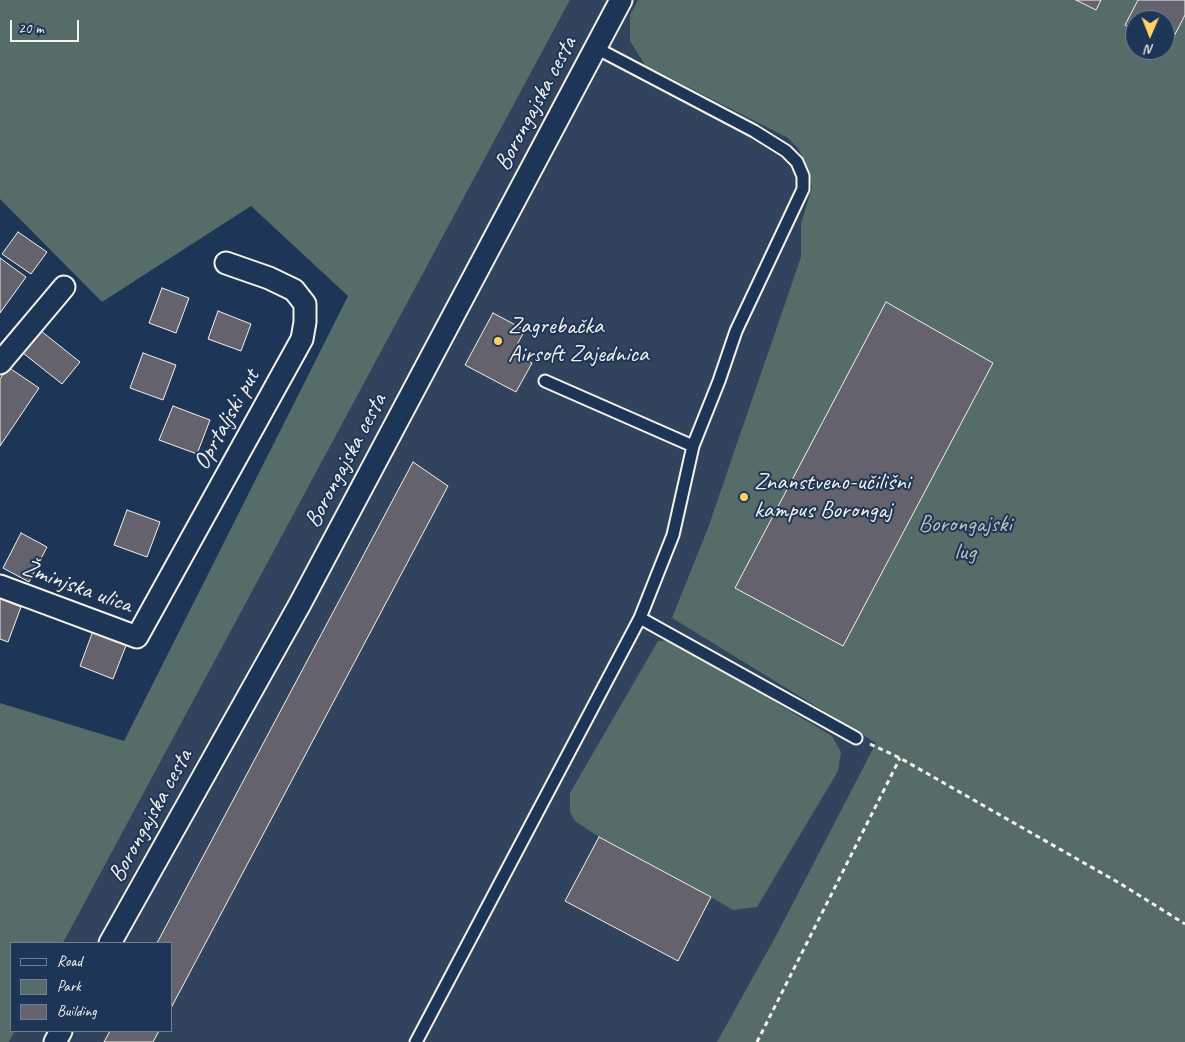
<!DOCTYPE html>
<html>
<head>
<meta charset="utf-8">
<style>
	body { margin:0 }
	#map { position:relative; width:1185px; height:1042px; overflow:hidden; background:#1d3557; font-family:Caveat,sans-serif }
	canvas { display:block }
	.legend { position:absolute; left:10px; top:942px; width:162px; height:90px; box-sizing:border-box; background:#1d3557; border:1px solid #738091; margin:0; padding:6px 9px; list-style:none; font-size:15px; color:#f4f1e8 }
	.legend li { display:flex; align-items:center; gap:10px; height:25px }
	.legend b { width:25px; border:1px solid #738091 }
	.north { position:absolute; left:1125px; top:10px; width:50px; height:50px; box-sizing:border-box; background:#1d3557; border:1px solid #738091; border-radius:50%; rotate:181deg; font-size:14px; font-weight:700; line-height:20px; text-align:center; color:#f4f1e8 }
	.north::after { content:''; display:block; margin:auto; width:18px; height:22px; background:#ffd166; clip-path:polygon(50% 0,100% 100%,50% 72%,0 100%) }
	.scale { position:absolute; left:10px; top:20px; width:69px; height:22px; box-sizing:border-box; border:2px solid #f4f1e8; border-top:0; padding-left:6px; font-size:15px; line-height:18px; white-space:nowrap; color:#f4f1e8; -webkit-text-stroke:4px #1d3557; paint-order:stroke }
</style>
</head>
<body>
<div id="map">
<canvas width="1185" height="1042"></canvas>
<ul class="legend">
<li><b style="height:6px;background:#1d3557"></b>Road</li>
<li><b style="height:14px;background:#556c68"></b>Park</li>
<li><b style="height:14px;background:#64636d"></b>Building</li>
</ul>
<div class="north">N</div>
<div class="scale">20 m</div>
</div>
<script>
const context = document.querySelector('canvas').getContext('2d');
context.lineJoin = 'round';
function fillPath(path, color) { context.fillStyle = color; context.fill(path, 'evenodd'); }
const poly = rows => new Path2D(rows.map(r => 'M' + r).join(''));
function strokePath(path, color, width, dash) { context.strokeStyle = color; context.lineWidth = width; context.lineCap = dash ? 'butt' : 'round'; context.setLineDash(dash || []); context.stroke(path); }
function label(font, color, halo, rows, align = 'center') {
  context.font = font + ' Caveat,sans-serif'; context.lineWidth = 4; context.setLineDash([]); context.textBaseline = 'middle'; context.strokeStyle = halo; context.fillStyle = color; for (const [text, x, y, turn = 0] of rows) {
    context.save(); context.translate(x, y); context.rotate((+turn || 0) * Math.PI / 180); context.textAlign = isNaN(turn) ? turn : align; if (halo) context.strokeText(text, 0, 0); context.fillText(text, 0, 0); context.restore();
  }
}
const built = poly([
	[570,0,1185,0,1185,1042,9,1042,15,1031,171,1031,171,943,63,943],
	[1135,20,1165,20,1165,50,1135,50]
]);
const green = poly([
	[0,0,570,0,63,943,11,943,11,1031,15,1031,9,1042,0,1042,0,703,124,741,348,296,251,206,102,302,0,199],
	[638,0,1185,0,1185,1042,717,1042,777,934,876,743,672,618,708,528,801,257,801,224,812,187,807,167,798,148,788,138,645,65,630,41,630,15],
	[1135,20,1165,20,1165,50,1135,50],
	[671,640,832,736,841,752,838,771,757,907,733,910,711,897,604,840,575,821,570,812,570,793,658,641]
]);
const building = poly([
	[1076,0,1101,0,1096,10,1076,0],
	[1138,0,1185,0,1185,15,1168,48,1165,46,1165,20,1135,20,1135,30,1125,25,1138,0],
	[18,232,47,252,31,274,2,254,18,232],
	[0,258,26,277,0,313,0,258],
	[162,288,189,298,176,333,149,323,162,288],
	[886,302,993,363,843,646,735,588,886,302],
	[218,311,251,324,241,351,208,339,218,311],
	[493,313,525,330,513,352,532,363,516,392,465,365,493,313],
	[41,331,80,362,62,384,23,353,41,331],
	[143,353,176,365,163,400,130,388,143,353],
	[8,367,39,388,0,446,0,379,8,367],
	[173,406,210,420,197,454,159,440,173,406],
	[413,462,448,486,171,1008,171,943,157,943,413,462],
	[127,510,160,522,147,557,114,545,127,510],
	[21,533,47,547,29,582,3,568,21,533],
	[0,599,21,607,8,642,0,639,0,599],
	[93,631,127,643,113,679,80,666,93,631],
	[599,837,711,897,678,961,565,901,599,837],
	[110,1031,159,1031,153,1042,104,1042,110,1031]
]);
const path = poly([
	[870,744,900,758,1121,884,1185,924],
	[757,1042,900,758]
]);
const lane = poly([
	[545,381,693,446],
	[640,618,856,738],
	[416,1042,640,618,673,535,693,446,719,381,736,331,803,189,803,176,797,162,786,151,754,131,596,48]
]);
const street = poly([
	[0,363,64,287],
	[0,586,137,637,302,339,305,322,305,304,294,290,269,278,226,263],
	[110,943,300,604,621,0],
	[55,1042,61,1031]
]);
const markers = [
	[498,341,5,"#ffd166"],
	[744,497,5,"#ffd166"]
];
const streetNames = [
	["Borongajska cesta",536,104,-62],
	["Oprtaljski put",227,420,-61],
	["Borongajska cesta",346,461,-62],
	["Žminjska ulica",77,587,20],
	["Borongajska cesta",151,816,-61]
];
const poiNames = [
	["Zagrebačka",508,327],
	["Airsoft Zajednica",508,355],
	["Znanstveno-učilišni",754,483],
	["kampus Borongaj",754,511]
];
const parkNames = [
	["Borongajski",965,525],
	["lug",965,553]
];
fillPath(built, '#32435e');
fillPath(green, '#556c68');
fillPath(building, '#64636d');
strokePath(building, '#f4f1e8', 1);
strokePath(lane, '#f4f1e8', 15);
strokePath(street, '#f4f1e8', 25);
strokePath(path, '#f4f1e8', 3, [5, 4]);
strokePath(lane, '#1d3557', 11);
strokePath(street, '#1d3557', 21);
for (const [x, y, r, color] of markers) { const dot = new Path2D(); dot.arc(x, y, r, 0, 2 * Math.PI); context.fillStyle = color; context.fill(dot); strokePath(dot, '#1d3557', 2); }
label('24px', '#f4f1e8', '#1d3557', streetNames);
label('24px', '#f4f1e8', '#1d3557', poiNames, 'left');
label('24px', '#bcc2bb', '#1d3557', parkNames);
</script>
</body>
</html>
